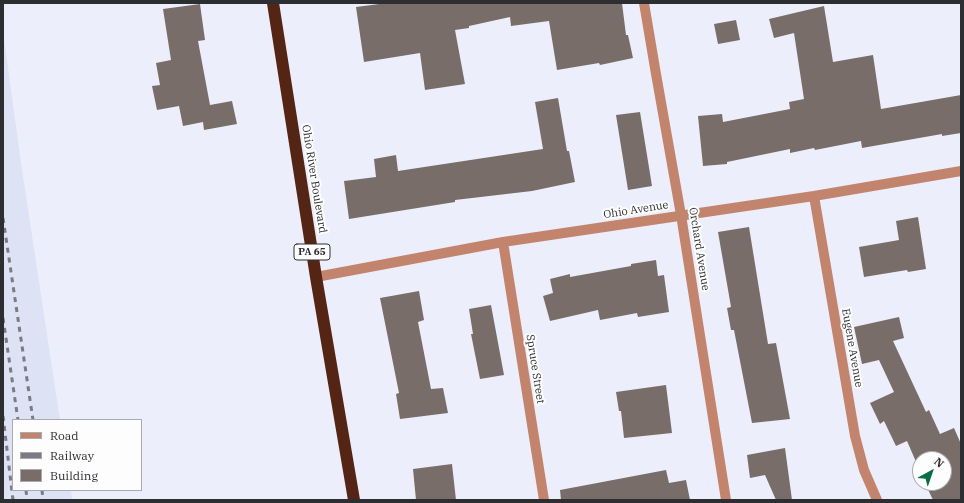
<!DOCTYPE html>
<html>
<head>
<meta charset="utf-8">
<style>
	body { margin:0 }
	#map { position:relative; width:964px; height:503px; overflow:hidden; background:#eceffb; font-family:"IBM Plex Serif",serif }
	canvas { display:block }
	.frame { position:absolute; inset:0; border:4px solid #2d2e32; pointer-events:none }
	.legend { position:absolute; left:12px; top:419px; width:130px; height:72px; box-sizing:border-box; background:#fdfdfd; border:1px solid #aaaaac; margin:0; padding:5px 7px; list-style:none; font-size:12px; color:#2d2e32 }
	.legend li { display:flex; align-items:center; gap:8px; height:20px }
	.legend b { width:20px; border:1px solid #aaaaac }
	.north { position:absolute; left:912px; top:451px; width:40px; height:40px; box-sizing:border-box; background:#fdfdfd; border:1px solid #aaaaac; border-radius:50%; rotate:40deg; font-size:11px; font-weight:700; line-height:16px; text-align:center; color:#2d2e32 }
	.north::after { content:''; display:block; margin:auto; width:14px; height:18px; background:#076e44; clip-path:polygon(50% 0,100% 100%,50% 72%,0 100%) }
</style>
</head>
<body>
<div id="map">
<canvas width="964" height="503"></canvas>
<div class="frame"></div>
<ul class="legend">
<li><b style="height:5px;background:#c3846e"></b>Road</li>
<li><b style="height:5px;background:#7a7b83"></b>Railway</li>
<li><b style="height:11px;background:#796d6a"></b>Building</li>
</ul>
<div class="north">N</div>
</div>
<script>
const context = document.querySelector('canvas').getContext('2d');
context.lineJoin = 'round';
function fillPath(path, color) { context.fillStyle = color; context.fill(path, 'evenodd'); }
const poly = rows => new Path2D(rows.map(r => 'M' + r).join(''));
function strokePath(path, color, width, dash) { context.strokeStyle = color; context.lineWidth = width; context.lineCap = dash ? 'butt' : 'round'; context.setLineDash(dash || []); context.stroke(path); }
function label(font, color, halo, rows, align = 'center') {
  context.font = font + ' "IBM Plex Serif",serif'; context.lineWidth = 4; context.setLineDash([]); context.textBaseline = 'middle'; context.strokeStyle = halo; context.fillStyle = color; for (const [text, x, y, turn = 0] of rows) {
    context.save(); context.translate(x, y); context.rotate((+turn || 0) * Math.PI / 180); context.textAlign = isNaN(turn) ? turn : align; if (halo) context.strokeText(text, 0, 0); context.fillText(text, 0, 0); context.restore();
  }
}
const built = poly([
	[3,31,21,163,60,420,13,420,13,490,71,490,72,500,3,500]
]);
const building = poly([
	[387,3,622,3,626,35,628,35,633,58,600,65,599,63,557,70,549,21,511,26,510,17,469,26,469,28,455,30,465,84,425,90,420,53,364,62,356,7],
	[200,4,205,40,198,41,210,105,232,101,237,124,204,130,203,122,183,126,179,106,157,110,152,86,160,85,156,63,171,60,163,9],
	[824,6,833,62,873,55,881,109,961,95,961,133,942,136,942,134,862,148,861,141,815,150,814,148,790,153,790,149,727,162,727,164,703,166,698,116,722,114,723,122,790,109,789,102,804,99,794,33,774,38,769,19],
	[736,20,740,40,718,44,714,24],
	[558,98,567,151,569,151,575,182,532,191,455,200,455,202,349,219,344,181,376,177,374,159,396,155,398,171,543,149,535,102],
	[640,112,652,186,628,190,616,115],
	[918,217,926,269,908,272,907,270,864,277,859,247,899,240,896,221],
	[749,227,768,344,776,343,790,419,752,423,734,330,731,330,727,308,731,307,718,232],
	[656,260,658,276,664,275,669,312,638,317,637,313,600,320,598,310,550,321,543,296,553,293,550,279,570,274,570,277,631,266,631,264],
	[419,291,424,320,418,322,431,389,443,388,448,413,400,419,396,394,399,393,380,298],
	[491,305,504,375,480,379,471,334,473,334,469,309],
	[899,317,904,338,893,341,926,412,929,410,940,434,954,428,961,444,961,500,933,500,925,483,944,483,944,459,920,459,920,471,907,441,896,446,884,421,880,424,870,403,894,392,879,360,862,364,854,327],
	[666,385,672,433,624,438,621,411,619,411,616,392],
	[785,448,792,500,776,500,765,475,750,478,747,455],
	[452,464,456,500,416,500,413,469],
	[666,470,669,483,686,480,690,500,561,500,560,490]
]);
const minor = poly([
	[644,3,656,74,681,215,726,500],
	[814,196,855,436,864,470,877,500],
	[503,242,544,500],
	[316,277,503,242,814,196,961,171]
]);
const highway = poly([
	[273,3,316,277,354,500]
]);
const rail = poly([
	[3,218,33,420],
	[3,318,18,420],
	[3,416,13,500],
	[26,490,27,500],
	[42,490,43,500]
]);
const shields = [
	[312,252,36]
];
const shieldNames = [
	["PA 65",312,252]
];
const streetNames = [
	["Ohio River Boulevard",314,179,81],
	["Ohio Avenue",636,210,-9],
	["Orchard Avenue",699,249,81],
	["Eugene Avenue",852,348,80],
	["Spruce Street",535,369,81]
];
fillPath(built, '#dde2f4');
fillPath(building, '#796d6a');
strokePath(minor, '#c3846e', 10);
strokePath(highway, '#542514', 12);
strokePath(rail, '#7a7b83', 3, [5, 5]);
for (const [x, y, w] of shields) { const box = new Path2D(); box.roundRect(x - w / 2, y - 8, w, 16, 3); context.fillStyle = '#fdfdfd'; context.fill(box); strokePath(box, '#2d2e32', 1); }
label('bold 10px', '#2d2e32', null, shieldNames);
label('11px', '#2d2e32', '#fdfdfd', streetNames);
</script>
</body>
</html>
